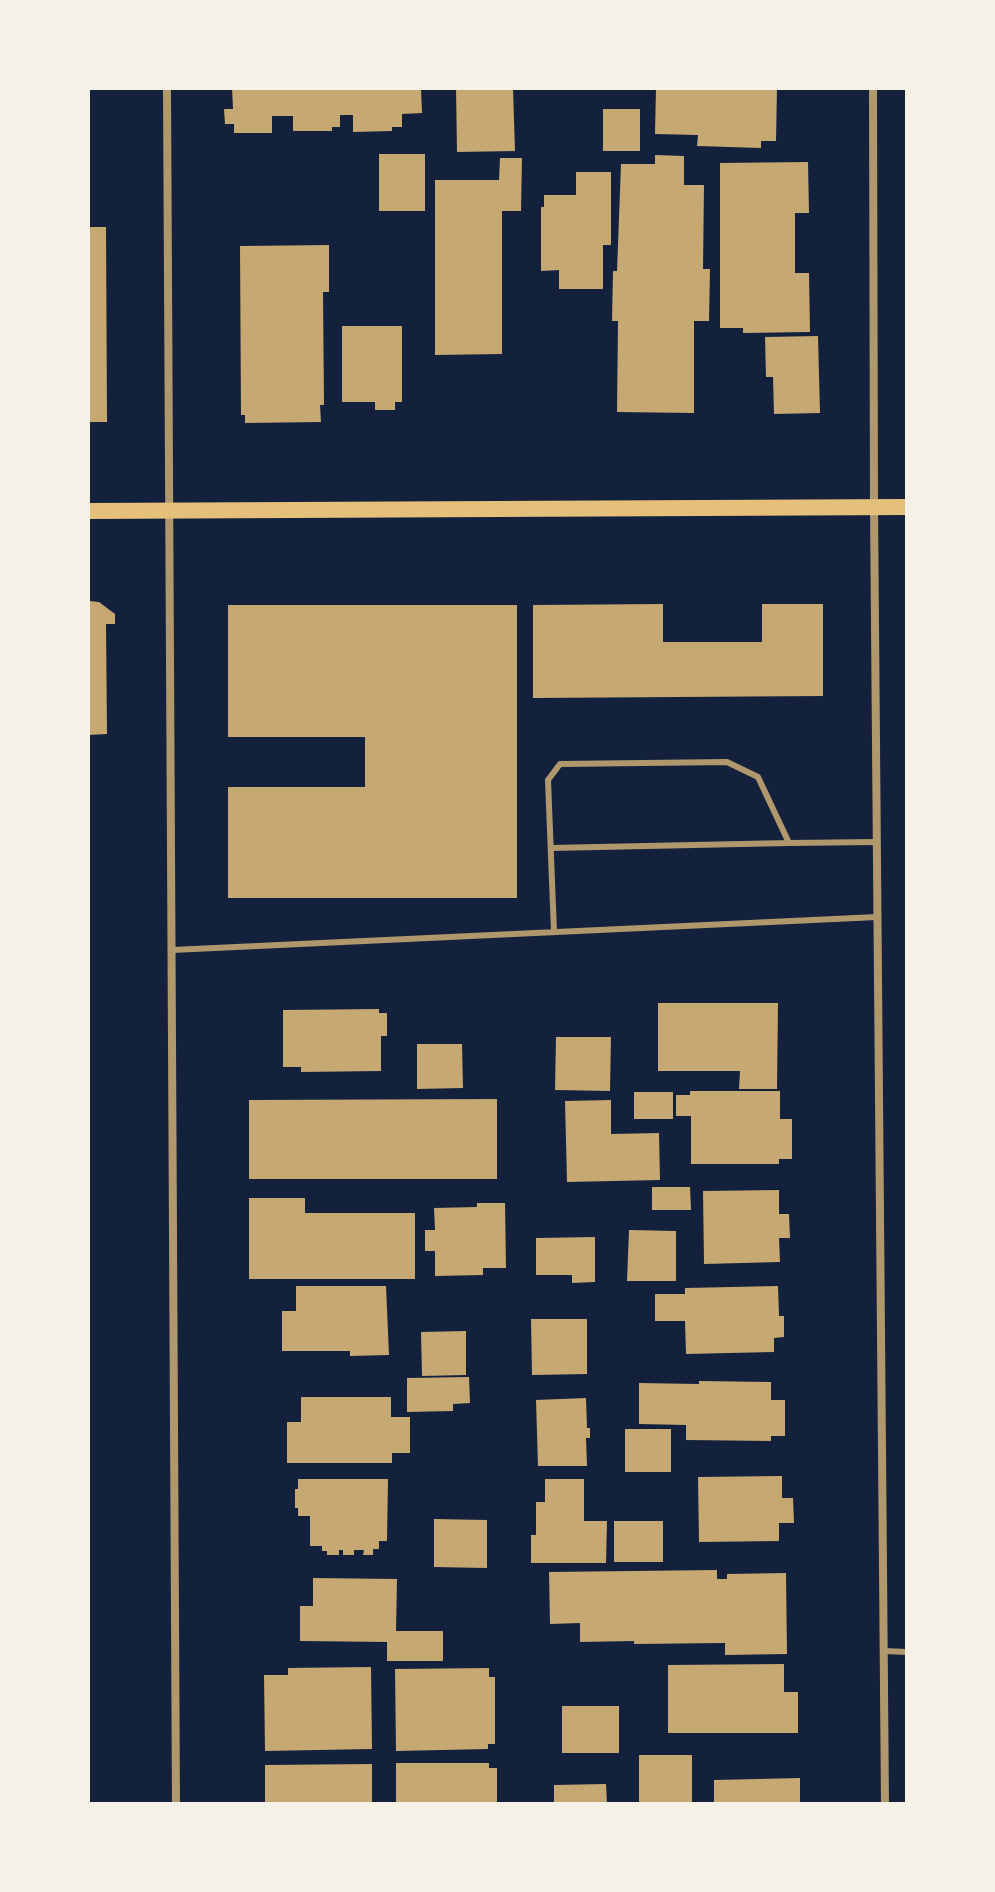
<!DOCTYPE html>
<html>
<head>
<meta charset="utf-8">
<style>
	body { margin:0 }
	#map { position:relative; width:995px; height:1892px; overflow:hidden; background:#14213d; font-family:"Titillium Web",sans-serif }
	canvas { display:block }
	.frame { position:absolute; inset:0; border:90px solid #f6f1e7; pointer-events:none }
</style>
</head>
<body>
<div id="map">
<canvas width="995" height="1892"></canvas>
<div class="frame"></div>
</div>
<script>
const context = document.querySelector('canvas').getContext('2d');
context.lineJoin = 'round';
function fillPath(path, color) { context.fillStyle = color; context.fill(path, 'evenodd'); }
const poly = rows => new Path2D(rows.map(r => 'M' + r).join(''));
function strokePath(path, color, width, dash) { context.strokeStyle = color; context.lineWidth = width; context.lineCap = dash ? 'butt' : 'round'; context.setLineDash(dash || []); context.stroke(path); }
const building = poly([
	[232,88,421,88,422,113,402,114,402,127,392,127,392,131,353,132,353,115,340,115,340,127,332,127,332,131,293,131,293,116,272,116,272,133,234,133,234,124,225,124,224,109,233,109],
	[456,88,513,88,515,151,457,152],
	[656,88,777,88,776,141,761,141,761,148,697,146,698,135,655,134],
	[603,109,640,109,640,151,603,151],
	[379,154,425,154,425,211,379,211],
	[655,155,684,156,684,185,704,185,703,269,710,269,709,321,694,321,694,413,617,412,618,321,612,321,613,271,617,271,621,164,655,164],
	[500,158,522,158,521,211,502,211,502,354,435,355,435,180,499,180],
	[808,162,809,213,795,213,795,273,809,273,810,332,743,333,743,328,720,328,720,163],
	[576,172,611,172,611,245,603,245,603,289,559,289,559,270,541,271,541,207,544,207,544,195,576,195],
	[88,227,106,227,107,422,88,422],
	[329,245,329,292,323,292,324,405,320,405,321,422,245,423,245,415,241,415,240,246],
	[342,326,402,326,402,402,395,402,395,410,375,410,375,402,342,402],
	[818,336,820,413,774,414,773,377,766,377,765,337],
	[89,601,99,602,115,614,115,624,106,624,107,734,88,735],
	[663,604,663,642,762,642,762,604,823,604,823,696,533,698,533,605],
	[228,605,517,605,517,898,228,898,228,787,365,787,365,737,228,737],
	[658,1003,778,1003,777,1089,739,1089,740,1071,658,1071],
	[379,1009,379,1013,387,1013,387,1036,381,1036,381,1071,301,1072,301,1067,283,1067,283,1010],
	[556,1037,611,1037,610,1091,555,1090],
	[417,1044,462,1044,463,1088,417,1089],
	[690,1091,780,1091,780,1119,792,1119,792,1159,779,1159,779,1164,691,1164,691,1116,676,1116,676,1095,690,1095],
	[634,1092,673,1092,673,1119,634,1119],
	[497,1099,497,1179,249,1179,249,1100],
	[611,1100,611,1134,659,1133,660,1180,567,1182,565,1101],
	[652,1187,690,1187,691,1210,652,1210],
	[779,1190,779,1214,789,1214,790,1238,779,1238,780,1262,704,1264,703,1191],
	[249,1198,305,1198,305,1213,415,1213,415,1279,249,1279],
	[477,1203,505,1203,506,1268,483,1268,483,1275,435,1276,435,1251,425,1251,425,1230,435,1230,434,1208,477,1207],
	[629,1230,676,1231,676,1281,627,1281],
	[595,1237,595,1282,572,1283,572,1275,536,1275,536,1238],
	[296,1286,386,1286,389,1355,350,1356,350,1351,282,1351,282,1311,296,1311],
	[778,1286,779,1316,784,1316,784,1337,774,1338,774,1352,686,1354,685,1321,655,1321,655,1294,685,1294,685,1288],
	[531,1319,587,1319,587,1374,532,1375],
	[466,1331,466,1375,422,1376,421,1332],
	[469,1377,470,1403,453,1404,453,1411,407,1412,407,1378],
	[699,1381,771,1382,771,1400,785,1400,785,1436,771,1436,771,1441,686,1440,686,1425,639,1424,639,1383,699,1384],
	[301,1397,391,1397,391,1417,410,1417,410,1453,392,1453,392,1463,287,1463,287,1422,301,1422],
	[586,1398,587,1428,590,1428,590,1438,586,1438,587,1466,538,1466,536,1400],
	[625,1429,671,1429,671,1472,625,1472],
	[782,1476,782,1498,793,1498,794,1523,779,1523,779,1541,699,1542,698,1477],
	[298,1479,388,1479,387,1541,379,1541,379,1549,373,1549,373,1555,363,1555,364,1550,354,1550,354,1555,343,1555,343,1550,339,1550,339,1555,327,1555,327,1551,322,1551,322,1546,310,1546,310,1516,298,1516,298,1508,295,1508,295,1489,298,1489],
	[545,1479,584,1479,584,1521,607,1521,606,1563,531,1563,531,1535,536,1535,536,1502,545,1502],
	[434,1519,487,1520,487,1568,434,1567],
	[614,1521,663,1521,663,1562,614,1562],
	[717,1570,717,1579,727,1579,727,1574,786,1573,787,1654,725,1655,725,1643,634,1644,634,1641,580,1642,580,1623,550,1624,549,1572],
	[313,1578,397,1579,396,1631,443,1631,443,1661,387,1661,387,1642,300,1641,300,1606,313,1606],
	[784,1664,784,1692,798,1692,798,1733,668,1733,668,1665],
	[371,1667,372,1749,265,1751,264,1675,288,1675,288,1668],
	[489,1668,489,1677,495,1677,495,1744,488,1744,488,1749,396,1751,395,1669],
	[562,1706,619,1706,619,1753,562,1753],
	[639,1755,692,1755,692,1802,639,1803],
	[396,1763,489,1763,489,1768,497,1768,497,1804,396,1804],
	[372,1764,372,1804,265,1804,265,1765],
	[800,1778,800,1804,714,1804,714,1780],
	[606,1784,607,1804,554,1804,554,1785]
]);
const service = poly([
	[551,848,789,843],
	[554,932,548,780,560,764,727,762,758,777,789,843,877,842],
	[172,950,877,917],
	[884,1651,907,1652]
]);
const minor = poly([
	[167,88,176,1804],
	[873,88,874,507,885,1804]
]);
const secondary = poly([
	[88,511,907,507]
]);
fillPath(building, '#c6a872');
strokePath(service, '#b1986c', 6);
strokePath(minor, '#b1986c', 8);
strokePath(secondary, '#e5c07b', 16);
</script>
</body>
</html>
